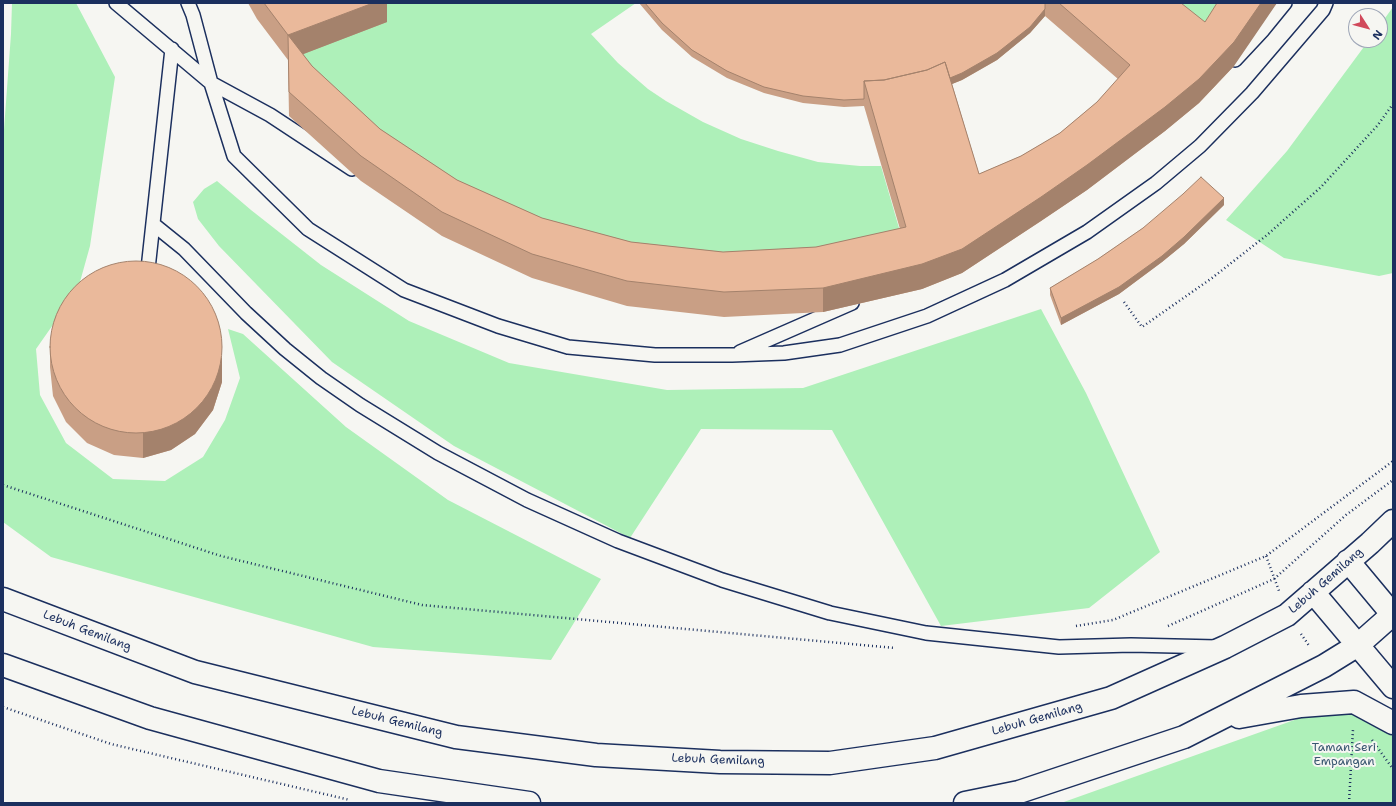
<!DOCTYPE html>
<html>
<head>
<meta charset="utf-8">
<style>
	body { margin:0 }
	#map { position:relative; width:1396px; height:806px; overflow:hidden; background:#f6f6f2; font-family:"Shantell Sans",sans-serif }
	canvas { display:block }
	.frame { position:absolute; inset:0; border:4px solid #1b2f5e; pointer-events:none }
	.north { position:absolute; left:1348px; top:8px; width:40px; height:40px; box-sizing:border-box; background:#f6f6f2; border:1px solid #9ea6b7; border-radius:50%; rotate:126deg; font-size:11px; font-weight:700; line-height:16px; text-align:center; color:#1b2f5e }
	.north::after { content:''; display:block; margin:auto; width:14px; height:18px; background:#d1495b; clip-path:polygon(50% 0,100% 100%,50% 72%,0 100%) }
</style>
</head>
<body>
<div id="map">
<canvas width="1396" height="806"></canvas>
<div class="frame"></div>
<div class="north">N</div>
</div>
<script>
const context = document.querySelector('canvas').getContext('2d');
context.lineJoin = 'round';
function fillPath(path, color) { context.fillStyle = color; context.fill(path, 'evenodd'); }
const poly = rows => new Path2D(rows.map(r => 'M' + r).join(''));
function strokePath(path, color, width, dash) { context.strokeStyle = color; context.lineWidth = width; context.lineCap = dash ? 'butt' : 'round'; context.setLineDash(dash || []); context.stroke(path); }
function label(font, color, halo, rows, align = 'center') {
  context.font = font + ' "Shantell Sans",sans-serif'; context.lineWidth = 4; context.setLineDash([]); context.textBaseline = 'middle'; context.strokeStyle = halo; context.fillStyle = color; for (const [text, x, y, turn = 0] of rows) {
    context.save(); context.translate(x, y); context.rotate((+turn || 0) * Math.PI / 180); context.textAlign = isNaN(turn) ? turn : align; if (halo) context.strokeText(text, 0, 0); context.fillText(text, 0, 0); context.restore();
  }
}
const green = poly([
	[12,3,76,3,115,77,90,246,78,289,36,349,40,395,66,443,113,479,165,481,203,457,225,420,240,378,228,329,243,334,346,427,448,500,601,579,551,660,373,647,51,557,3,522,3,143,11,34],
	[376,3,636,3,591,34,618,63,648,89,666,101,703,122,741,139,778,151,818,162,860,166,881,166,906,252,723,277,457,204,288,60],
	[1150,3,1233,3,1205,46],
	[1393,7,1393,273,1379,276,1284,258,1226,220,1287,151,1369,40,1380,40,1380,25],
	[217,181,251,210,321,265,409,321,509,363,667,390,803,388,1041,309,1086,393,1160,552,1089,608,941,626,832,430,701,429,630,538,454,446,332,362,219,246,198,219,193,202,204,189],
	[1354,702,1393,733,1393,803,1061,803,1314,713]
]);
const path = poly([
	[1124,302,1142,327,1212,278,1267,235,1321,187,1377,126,1393,104],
	[3,485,221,556,422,605,895,648],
	[1266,556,1279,591],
	[1076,626,1113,620,1266,556,1393,461],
	[1168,626,1274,579,1346,515,1393,480],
	[1301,634,1310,647],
	[3,707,111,744,350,800],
	[1372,740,1393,769],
	[1349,803,1353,729]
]);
const service = poly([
	[116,3,211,83,270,115,352,169],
	[188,3,193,15,211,83,234,156,308,229,404,290,498,326,568,347,655,355,732,355,784,353,840,345,927,316,1005,280,1087,232,1156,183,1200,146,1252,93,1323,10,1326,3],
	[1235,60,1263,30,1285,3],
	[153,224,184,249,246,313,285,349,321,378,360,405,438,453,527,500,618,541,722,580,830,613,926,633,1059,647,1131,645,1217,647],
	[147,278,172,49],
	[740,352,852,303]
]);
const primary = poly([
	[1348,561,1393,615],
	[1313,592,1393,687],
	[3,599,195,672,456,737,596,755,720,762,830,763,935,748,1111,698,1225,647,1287,615,1370,543,1393,521],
	[3,665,150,718,379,781,529,803],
	[1239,717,1301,706,1354,702,1393,723],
	[965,803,1019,792,1184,737,1324,666,1358,645,1393,614]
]);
const wall = poly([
	[248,3,387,3,387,22,303,54,312,66,380,129,457,180,542,218,631,242,723,252,816,247,900,229,864,106,844,107,803,103,764,93,727,78,692,57,662,30,639,3,1181,3,1234,66,1199,103,1165,131,1087,190,1041,221,962,273,922,289,823,312,724,317,627,306,532,278,442,236,361,181,289,116,288,60,257,19],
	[1045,16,1118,79,1097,102,1060,133,1021,156,979,174,952,84,962,80,997,60,1030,33],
	[1224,205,1184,244,1162,262,1119,294,1061,325,1050,295,1050,288,1098,259,1143,228],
	[50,342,222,382,213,410,195,434,171,450,143,458,114,455,87,443,66,422,53,396,50,367]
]);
const shadedWall = poly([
	[373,3,387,3,387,22,288,60,288,35],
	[1261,3,1277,3,1234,66,1199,103,1165,131,1087,190,1041,221,962,273,922,289,823,312,823,288],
	[1045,9,1045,16,1030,33,997,60,962,80,927,94,884,104],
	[1224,198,1224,205,1184,244,1162,262,1119,294,1061,325,1061,318],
	[222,357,222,382,213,410,195,434,171,450,143,458,143,433]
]);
const building = poly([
	[264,3,373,3,288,35,264,3],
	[645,3,1045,3,1045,9,1030,27,997,53,962,73,950,78,945,62,927,70,884,80,864,81,864,99,844,100,803,96,764,87,727,71,692,50,662,23,645,3],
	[1059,3,1181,3,1205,22,1217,3,1261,3,1234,42,1199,79,1165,107,1087,165,1041,197,962,249,922,264,823,288,724,292,627,281,532,254,442,212,361,156,289,92,288,35,312,66,380,129,457,180,542,218,631,242,723,252,816,247,906,227,864,81,884,80,927,70,945,62,979,174,1021,156,1060,133,1097,102,1130,65,1059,3],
	[1201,177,1224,198,1184,237,1162,256,1119,287,1061,318,1050,288,1098,259,1143,228,1183,194,1201,177],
	'50 347a86 86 0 1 1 172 0a86 86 0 1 1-172 0Z'
]);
const streetNames = [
	["Lebuh Gemilang",1326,581,-41],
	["Lebuh Gemilang",87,631,21],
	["Lebuh Gemilang",1037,719,-16],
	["Lebuh Gemilang",397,722,14],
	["Lebuh Gemilang",718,760,2]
];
const parkNames = [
	["Taman Seri",1344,748],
	["Empangan",1344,762]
];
fillPath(green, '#aef0b9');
strokePath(service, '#1b2f5e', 16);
strokePath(primary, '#1b2f5e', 25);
strokePath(path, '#1b2f5e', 2.5, [1, 3]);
strokePath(service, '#f6f6f2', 13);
strokePath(primary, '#f6f6f2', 22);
fillPath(wall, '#c99f85');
fillPath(shadedWall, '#a4826c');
fillPath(building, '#eab99b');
strokePath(building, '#a4826c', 1);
label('12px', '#1b2f5e', '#f6f6f2', streetNames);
label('12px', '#385670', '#f6f6f2', parkNames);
</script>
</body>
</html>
